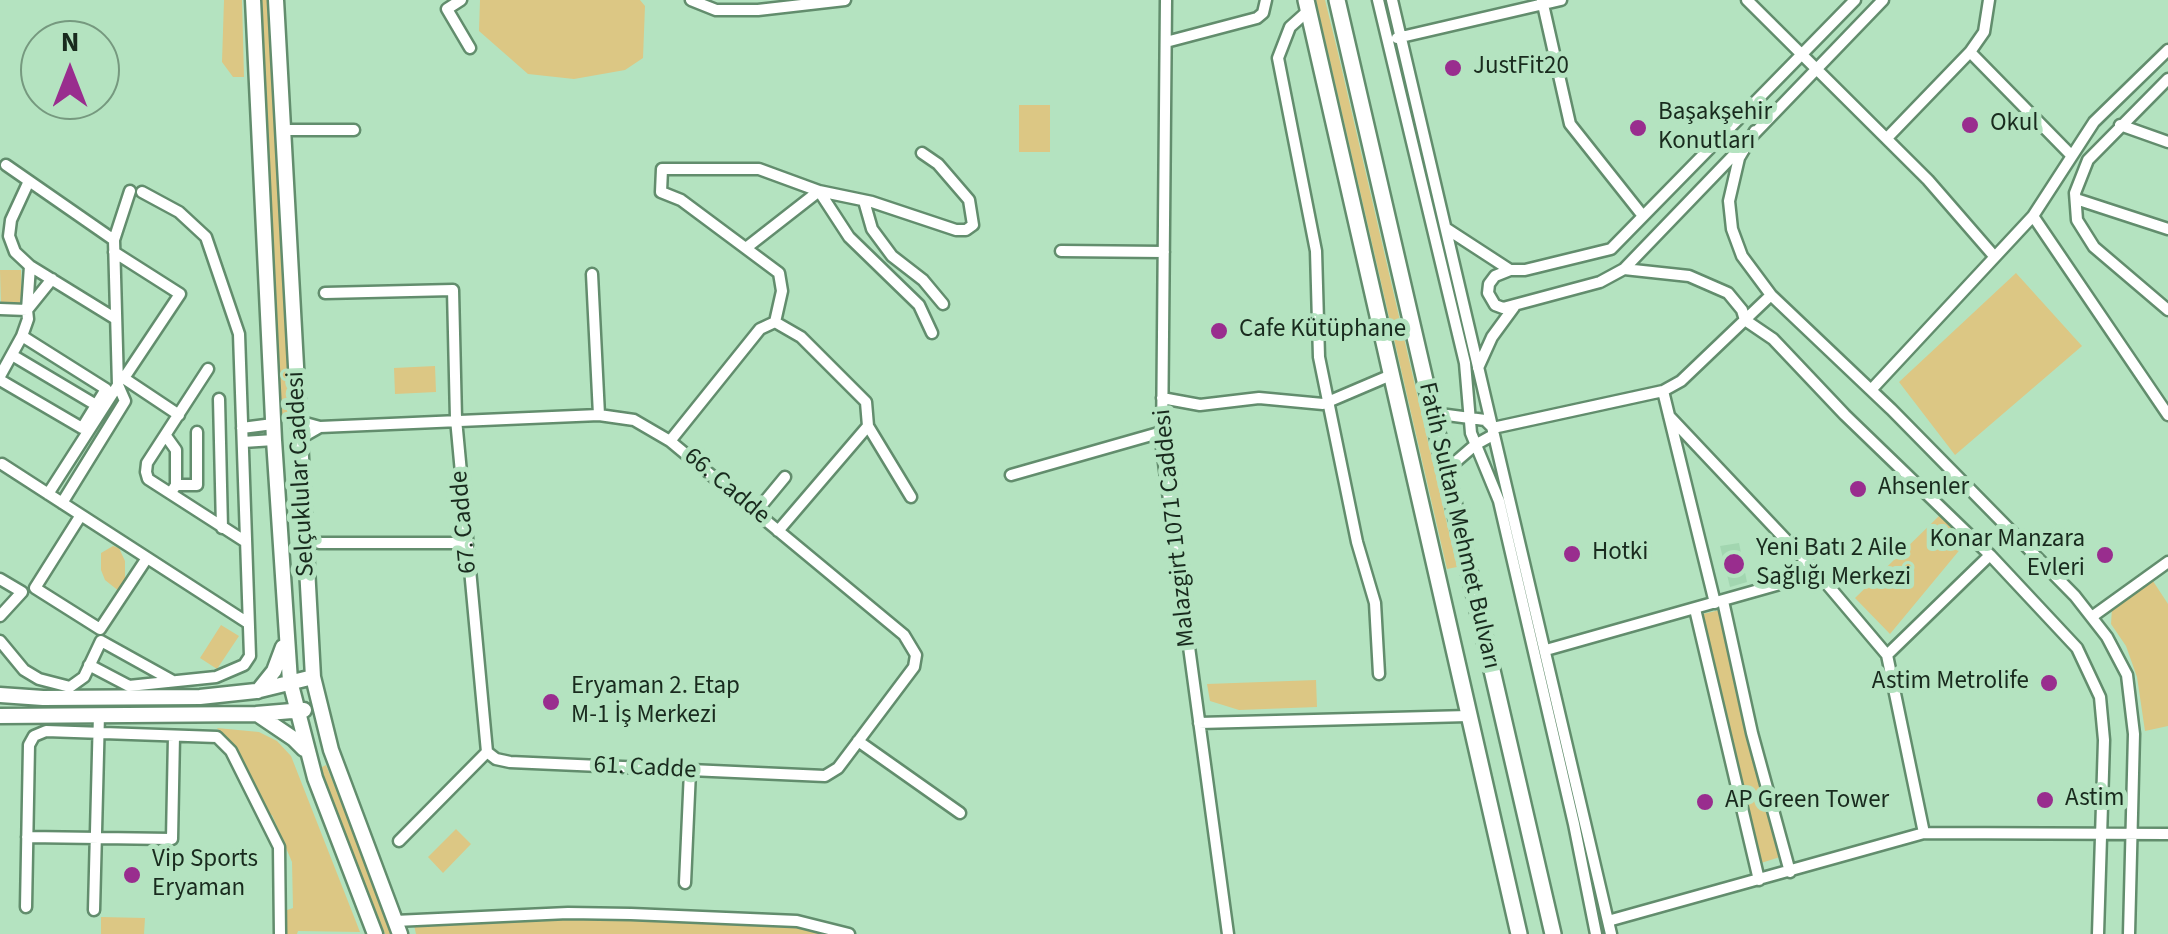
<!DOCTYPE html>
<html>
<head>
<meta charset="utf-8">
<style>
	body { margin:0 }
	#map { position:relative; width:2168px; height:934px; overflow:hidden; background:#b4e3c0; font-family:"Source Sans 3",sans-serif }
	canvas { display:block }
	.north { position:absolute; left:20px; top:20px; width:100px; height:100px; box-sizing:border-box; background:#b4e3c0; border:2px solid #76997f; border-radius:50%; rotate:0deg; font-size:28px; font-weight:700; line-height:40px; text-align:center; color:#192b1e }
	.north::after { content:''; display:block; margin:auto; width:35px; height:45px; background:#992d8e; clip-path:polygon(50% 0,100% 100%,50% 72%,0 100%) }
</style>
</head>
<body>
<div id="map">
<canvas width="2168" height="934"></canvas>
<div class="north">N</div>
</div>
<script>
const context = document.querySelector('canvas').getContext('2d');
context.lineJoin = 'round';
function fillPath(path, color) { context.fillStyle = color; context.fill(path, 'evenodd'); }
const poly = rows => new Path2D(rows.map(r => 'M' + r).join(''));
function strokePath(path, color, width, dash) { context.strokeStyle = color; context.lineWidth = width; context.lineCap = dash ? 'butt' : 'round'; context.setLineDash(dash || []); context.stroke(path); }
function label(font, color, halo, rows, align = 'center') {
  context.font = font + ' "Source Sans 3",sans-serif'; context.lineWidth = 10; context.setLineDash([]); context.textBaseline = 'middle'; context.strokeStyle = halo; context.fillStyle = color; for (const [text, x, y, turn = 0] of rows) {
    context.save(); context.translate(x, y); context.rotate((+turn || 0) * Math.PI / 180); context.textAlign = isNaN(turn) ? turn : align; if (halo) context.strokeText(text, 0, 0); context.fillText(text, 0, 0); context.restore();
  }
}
const built = poly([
	[1739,543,1747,582,1730,587,1720,546]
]);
const green = poly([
	[224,0,242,0,244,77,233,77,222,62],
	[262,0,269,0,290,410,286,416,281,414],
	[480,0,640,0,645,6,643,58,625,70,574,79,528,74,479,31],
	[1316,0,1325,0,1338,53,1457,567,1447,569],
	[1019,105,1050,105,1050,152,1019,152],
	[0,270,21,270,22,304,1,304],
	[2016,273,2082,346,1955,455,1899,382],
	[435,366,436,392,395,394,394,368],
	[1939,516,1967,541,1890,634,1855,598],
	[113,546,119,548,125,561,125,587,120,592,105,580,101,570,101,553],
	[2153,581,2168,604,2168,726,2145,731,2137,677,2126,646,2111,624,2112,608],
	[1720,610,1780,857,1761,863,1703,614],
	[221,625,239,636,217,669,200,658],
	[1316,680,1317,707,1239,710,1210,701,1207,684],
	[217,728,259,732,277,741,291,756,360,932,298,931,297,934,287,934,287,910,293,908,292,862,272,815,267,815,261,795,230,743],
	[326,765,377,891,393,934,385,934,336,810,320,768],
	[456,829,471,844,443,873,428,857],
	[101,917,145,918,144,934,101,934],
	[566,918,783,925,826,934,416,934,414,925]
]);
const minor = poly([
	[461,0,447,9,470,48],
	[691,0,716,10,758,10,845,0],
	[1166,0,1162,448,1228,934],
	[1378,0,1465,363,1471,433,1499,501,1574,824,1596,934],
	[1392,0,1611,934],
	[1542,0,1570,124,1643,216],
	[1747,0,1928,180,1994,256],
	[1309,10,1290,27,1278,58,1316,251,1319,357,1357,542,1375,603,1379,674],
	[1397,38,1561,0],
	[1166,42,1257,18,1263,13,1266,0],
	[1970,52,2071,155],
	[2168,79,2088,160,2075,193,2077,220,2094,247,2168,310],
	[2120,125,2168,142],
	[283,130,354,130],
	[1755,131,1739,158,1729,201,1732,229,1742,256,1771,295,1891,409,2075,596,2107,637,2127,675,2134,734,2129,934],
	[1887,138,1970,52,1984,32,1989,0],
	[6,165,114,240,118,385,125,401,62,503],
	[29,181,11,220,9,236,15,252,30,266,116,319],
	[2076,199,2168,229],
	[864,201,872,229,892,256,923,280,943,304],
	[2033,216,2168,415],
	[1447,229,1510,270,1525,270,1611,249,1855,0],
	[114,240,130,191],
	[746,248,819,191,849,237,919,305,932,333],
	[1061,251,1164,252],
	[114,252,180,294,124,378],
	[30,266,27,310,52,279],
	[1624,269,1689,276,1728,293,1742,310,1745,320,1773,339,1845,415,1990,555,2077,648,2100,697,2104,740,2098,934],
	[1510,270,1495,276,1489,284,1488,293,1495,305,1503,308,1600,282,1624,269,1883,0],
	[592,274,599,415],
	[325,293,453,290,456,419,487,752],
	[0,309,27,310,28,319,22,336,0,376],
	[775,322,782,291,779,273,681,200,661,192,662,169,759,169,819,191,872,202,956,230,966,230,973,225,969,200,938,164,922,153],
	[12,355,96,405],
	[1478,368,1492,337,1514,307],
	[208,369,147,463,146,472,148,479,246,542],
	[119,375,179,415],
	[0,380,82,428,106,389,22,336],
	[1871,390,2033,216,2094,122,2168,50],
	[1663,391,1715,603],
	[1162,398,1200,405,1259,398,1323,404,1391,375],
	[219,399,222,528],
	[1432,413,1485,420,1493,428,1663,391,1681,381,1771,295],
	[1669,416,1821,577,1887,655,1924,833],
	[298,421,320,427,299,439],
	[320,427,599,415,634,420,670,441,904,635,916,655,914,667,838,768,825,776,510,762,496,759,487,752],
	[242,428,273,424],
	[166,436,176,450,176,485,172,491],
	[670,441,760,329,775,322,801,337,866,402,868,426,911,497],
	[243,442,274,440],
	[2,464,248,623],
	[1445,471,1475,445,1493,435,1493,429],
	[1011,475,1162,432],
	[176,485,197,485,197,432],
	[48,494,118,385],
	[756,512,785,477],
	[81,515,35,588,100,629,147,558],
	[778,531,868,426],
	[319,543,467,543],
	[0,579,22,592,0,616],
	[1723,601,1752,733,1790,872],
	[1695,609,1759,880],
	[2093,616,2168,562],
	[0,641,24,670,39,679,70,687,84,677,101,641,173,681],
	[1546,650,1794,580,1821,577],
	[1887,655,1990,555],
	[89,665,129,686,216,677,244,665,250,656,239,334,206,237,179,212,142,192],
	[1199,723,1468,716],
	[858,741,960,813],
	[27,837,172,839,174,736],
	[399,841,487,752],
	[685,883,690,771],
	[26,907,29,745,34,736,46,731,217,737,231,751,279,847,280,934],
	[94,910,99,714],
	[395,921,568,913,631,914,797,921,849,934],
	[1608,921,1924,833,2168,834]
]);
const major = poly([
	[253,0,274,440,290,681,315,778,375,934],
	[276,0,313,677,331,750,400,934],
	[258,691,274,671,283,647],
	[0,695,43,698,200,697,256,691,313,677],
	[257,714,294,739,304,749],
	[0,716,256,714,304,710]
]);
const highway = poly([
	[1306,0,1519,934],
	[1337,0,1553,934]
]);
const markers = [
	[1453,68,10,"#992d8e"],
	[1970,125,10,"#992d8e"],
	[1638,128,10,"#992d8e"],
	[1219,331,10,"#992d8e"],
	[1858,489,10,"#992d8e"],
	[1572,554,10,"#992d8e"],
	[2105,555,10,"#992d8e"],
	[1734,564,12,"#992d8e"],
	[2049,683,10,"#992d8e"],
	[551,702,10,"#992d8e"],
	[2045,800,10,"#992d8e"],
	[1705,802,10,"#992d8e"],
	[132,875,10,"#992d8e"]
];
const poiNames = [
	["JustFit20",1473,68],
	["Başakşehir",1658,114],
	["Konutları",1658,143],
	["Okul",1990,125],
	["Cafe Kütüphane",1239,331],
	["Ahsenler",1878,489],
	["Konar Manzara",2085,541,"right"],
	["Evleri",2085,570,"right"],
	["Yeni Batı 2 Aile",1756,550],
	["Sağlığı Merkezi",1756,579],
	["Hotki",1592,554],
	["Astim Metrolife",2029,683,"right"],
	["Eryaman 2. Etap",571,688],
	["M-1 İş Merkezi",571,717],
	["Astim",2065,800],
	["AP Green Tower",1725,802],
	["Vip Sports",152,861],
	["Eryaman",152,890]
];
const streetNames = [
	["Selçuklular Caddesi",302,474,-93],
	["66. Cadde",726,487,40],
	["67. Cadde",465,522,-95],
	["Fatih Sultan Mehmet Bulvarı",1458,526,77],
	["Malazgirt 1071 Caddesi",1176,528,-96],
	["61. Cadde",645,769,3]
];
fillPath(built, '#a2d6b0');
fillPath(green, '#dcc784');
strokePath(minor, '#628d6d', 15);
strokePath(major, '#628d6d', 19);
strokePath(highway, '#628d6d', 20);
strokePath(minor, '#fff', 10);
strokePath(major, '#fff', 14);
strokePath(highway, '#fff', 15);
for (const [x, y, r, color] of markers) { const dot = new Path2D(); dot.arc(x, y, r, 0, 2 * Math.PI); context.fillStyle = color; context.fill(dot); strokePath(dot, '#b4e3c0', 4); }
label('25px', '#192b1e', '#b4e3c0', poiNames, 'left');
label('25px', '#192b1e', '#b4e3c0', streetNames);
</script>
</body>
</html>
